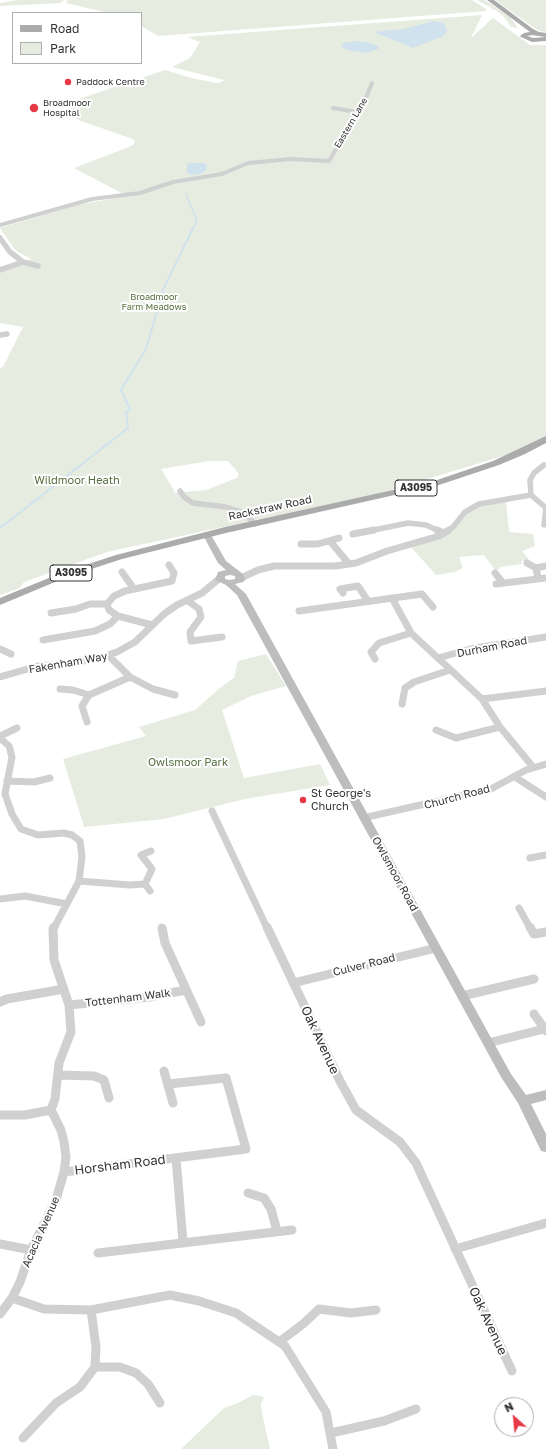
<!DOCTYPE html>
<html>
<head>
<meta charset="utf-8">
<style>
	body { margin:0 }
	#map { position:relative; width:546px; height:1449px; overflow:hidden; background:#fff; font-family:"Golos Text",sans-serif }
	canvas { display:block }
	.legend { position:absolute; left:12px; top:12px; width:130px; height:52px; box-sizing:border-box; background:#fff; border:1px solid #adadad; margin:0; padding:5px 7px; list-style:none; font-size:12px; color:#333 }
	.legend li { display:flex; align-items:center; gap:8px; height:20px }
	.legend b { width:20px; border:1px solid #adadad }
	.north { position:absolute; left:494px; top:1397px; width:40px; height:40px; box-sizing:border-box; background:#fff; border:1px solid #adadad; border-radius:50%; rotate:333deg; font-size:11px; font-weight:700; line-height:16px; text-align:center; color:#333 }
	.north::after { content:''; display:block; margin:auto; width:14px; height:18px; background:#e63946; clip-path:polygon(50% 0,100% 100%,50% 72%,0 100%) }
</style>
</head>
<body>
<div id="map">
<canvas width="546" height="1449"></canvas>
<ul class="legend">
<li><b style="height:5px;background:#ababab"></b>Road</li>
<li><b style="height:11px;background:#e6ecdf"></b>Park</li>
</ul>
<div class="north">N</div>
</div>
<script>
const context = document.querySelector('canvas').getContext('2d');
context.lineJoin = 'round';
function fillPath(path, color) { context.fillStyle = color; context.fill(path, 'evenodd'); }
const poly = rows => new Path2D(rows.map(r => 'M' + r).join(''));
function strokePath(path, color, width, dash) { context.strokeStyle = color; context.lineWidth = width; context.lineCap = dash ? 'butt' : 'round'; context.setLineDash(dash || []); context.stroke(path); }
function label(font, color, halo, rows, align = 'center') {
  context.font = font + ' "Golos Text",sans-serif'; context.lineWidth = 4; context.setLineDash([]); context.textBaseline = 'middle'; context.strokeStyle = halo; context.fillStyle = color; for (const [text, x, y, turn = 0] of rows) {
    context.save(); context.translate(x, y); context.rotate((+turn || 0) * Math.PI / 180); context.textAlign = isNaN(turn) ? turn : align; if (halo) context.strokeText(text, 0, 0); context.fillText(text, 0, 0); context.restore();
  }
}
const green = poly([
	[18,0,64,0,61,3,0,6,0,3],
	[68,0,472,0,486,9,486,11,158,36,141,26,141,13,108,13,66,3],
	[477,0,484,0,489,3,510,17,518,28,511,27,505,18,496,10,491,9,492,8],
	[495,0,546,0,546,32,539,31,533,27],
	[482,15,471,38,493,18,530,45,546,45,546,443,381,493,107,552,24,582,20,588,0,595,0,368,3,367,23,327,0,323,0,271,15,267,31,259,15,250,0,228,77,205,127,196,74,168,129,147,134,144,134,140,130,138,78,120,68,113,67,103,165,70,191,78,217,83,222,82,224,80,172,67,190,58,200,42,187,37],
	[209,461,228,461,239,474,237,478,206,490,173,493,175,492,161,469],
	[506,501,509,532,533,534,535,546,522,551,530,561,521,561,522,564,500,567,500,569,495,570,484,555,459,557,463,568,455,572,436,575,410,546,443,536,467,513,480,504],
	[266,654,286,686,251,696,222,710,244,778,320,764,330,785,245,799,164,819,84,827,63,759,146,736,139,727,195,710,221,687,234,678,238,661],
	[253,1395,264,1397,261,1404,262,1413,270,1449,181,1449,224,1408,238,1403]
]);
const water = poly([
	[434,21,444,23,447,31,443,36,413,48,374,32,403,29],
	[356,41,371,43,379,47,378,49,367,53,347,50,341,46,343,43],
	[191,163,204,163,207,165,206,170,202,173,191,175,187,173,187,164]
]);
const streamFar1 = poly([
	[186,194,197,221,193,229]
]);
const stream = poly([
	[162,292,193,228],
	[0,528,128,428,126,412,130,409,121,390,146,349,162,294]
]);
const streetFar3 = poly([
	[333,108,357,112],
	[0,225,92,199,140,193,173,182,222,174,248,163,291,159,329,161,366,98,372,83]
]);
const streetFar2 = poly([
	[0,238,10,252,23,262,38,266],
	[0,270,23,262],
	[0,335,7,334],
	[180,491,184,497,193,503,226,507,244,513,255,524],
	[531,495,530,480,534,473,544,465],
	[531,495,546,508,544,525],
	[369,531,408,523,426,525,439,531],
	[447,531,453,527,465,512,479,504,531,495]
]);
const streetFar1 = poly([
	[437,530,444,533],
	[353,534,374,530],
	[330,541,349,564],
	[301,544,318,544,339,538],
	[527,563,536,568,538,578],
	[536,568,546,566],
	[122,572,134,589],
	[495,573,503,583],
	[241,578,258,570,274,566,335,566,356,563,387,551,439,536,449,530],
	[496,584,546,578],
	[343,593,340,589,358,586,368,601],
	[392,598,411,633,482,699,500,727,533,767],
	[188,601,199,609,201,617,190,632,191,641,222,637],
	[299,611,422,594,433,607],
	[51,613,76,609,90,604,107,604],
	[118,616,152,625],
	[43,640,95,631,110,624,118,616,109,610,107,604,114,596,125,591,172,581,174,573,169,565],
	[0,649,11,654],
	[109,656,130,677,153,689,175,695],
	[438,658,474,648,546,637],
	[375,659,371,652,379,643,411,633],
	[0,677,38,666,69,664,99,658,117,652,135,642,164,614,177,605,202,593,220,578],
	[60,689,73,690,89,695],
	[482,699,546,691],
	[402,704,405,688,414,682,450,670],
	[87,722,82,706,89,695,130,677],
	[436,730,456,738,500,727],
	[0,736,17,728],
	[0,738,9,746,12,757,5,794,12,814,21,829,38,835,64,833,72,835,80,841,82,857,79,881,54,928],
	[515,777,546,797],
	[7,781,34,782,50,778],
	[212,811,267,928],
	[363,818,491,789,526,770,546,764],
	[530,858,546,855],
	[79,881,130,885,145,884],
	[150,891,145,884,152,869,141,855,151,851],
	[0,899,25,896,67,904],
	[519,908,530,928]
]);
const street = poly([
	[267,927,340,1081,356,1110,400,1142,416,1163,512,1371],
	[530,927,534,934,546,932],
	[162,928,165,943,201,1022],
	[293,983,436,948],
	[462,996,534,979],
	[0,1002,7,999,64,989],
	[69,1005,149,997,186,990],
	[534,1014,546,1031],
	[488,1043,544,1029],
	[164,1071,173,1103],
	[58,1075,94,1076,104,1080,109,1098],
	[0,1115,25,1115,51,1110],
	[176,1158,183,1242],
	[64,1172,246,1149,226,1078,168,1084],
	[248,1193,264,1198,271,1209,277,1231],
	[0,1244,31,1250],
	[455,1249,546,1223],
	[98,1253,292,1230],
	[12,1298,44,1309,91,1310,170,1295,199,1301,236,1313,285,1346,326,1412,333,1449],
	[0,1314,12,1298,20,1282,31,1250,56,1200,64,1172,66,1157,64,1142,61,1130,51,1110,55,1099,59,1063,71,1032,69,1005,54,960,53,929,54,927],
	[279,1342,303,1324,319,1309,351,1313,376,1310],
	[95,1367,120,1367,136,1373,148,1384,160,1403],
	[331,1433,384,1421,416,1409],
	[23,1438,56,1403,80,1387,95,1367,96,1347,91,1310]
]);
const secondary = poly([
	[207,532,211,535,226,561,243,574,245,580,243,582,235,584,246,594,511,1074,526,1095,546,1090,546,1100,531,1104,546,1134,546,1152,541,1151,518,1103,501,1077,237,595,226,585,215,580,218,572,226,570,218,563,203,535,207,532],
	[230,575,235,576,235,579,229,580,225,579,225,576,230,575]
]);
const primary = poly([
	[487,0,494,0,533,29,539,32,546,33,546,37,532,35,527,36,533,38,546,37,546,41,532,42,521,37,520,36,524,33,530,32,487,0],
	[546,436,546,443,525,454,499,465,439,485,226,533,122,559,67,577,0,605,0,598,61,573,116,555,225,527,434,481,493,461,546,436]
]);
const markers = [
	[68,82,4,"#e63946"],
	[34,108,5,"#e63946"],
	[303,800,4,"#e63946"]
];
const farPoinames = [
	["Paddock Centre",76,82],
	["Broadmoor",43,103],
	["Hospital",43,113]
];
const farStreetnames = [
	["Eastern Lane",351,123,-60]
];
const farParknames = [
	["Broadmoor",154,297],
	["Farm Meadows",154,307]
];
const shields = [
	[416,488,42],
	[71,573,42]
];
const shieldNames = [
	["A3095",416,488],
	["A3095",71,573]
];
const parkNames = [
	["Wildmoor Heath",77,481],
	["Owlsmoor Park",188,763]
];
const streetNames = [
	["Rackstraw Road",270,508,-12],
	["Durham Road",492,647,-11],
	["Fakenham Way",68,663,-10],
	["Church Road",457,797,-15],
	["Owlsmoor Road",395,874,61],
	["Culver Road",364,965,-14],
	["Tottenham Walk",128,998,-7],
	["Acacia Avenue",41,1232,-66]
];
const poiNames = [
	["St George's",311,794],
	["Church",311,807]
];
const nearStreetnames = [
	["Oak Avenue",320,1040,65],
	["Horsham Road",120,1165,-7],
	["Oak Avenue",488,1321,65]
];
fillPath(green, '#e6ecdf');
fillPath(water, '#cfe2ee');
strokePath(streamFar1, '#cfe2ee', 1.5);
strokePath(stream, '#cfe2ee', 2);
strokePath(streetFar3, '#d0d0d0', 4);
strokePath(streetFar2, '#d0d0d0', 5.5);
strokePath(streetFar1, '#d0d0d0', 7);
strokePath(street, '#d0d0d0', 9);
fillPath(secondary, '#bdbdbd');
fillPath(primary, '#ababab');
for (const [x, y, r, color] of markers) { const dot = new Path2D(); dot.arc(x, y, r, 0, 2 * Math.PI); context.fillStyle = color; context.fill(dot); strokePath(dot, '#fff', 1.5); }
label('9px', '#333', '#fff', farPoinames, 'left');
label('9px', '#333', '#fff', farStreetnames);
label('9px', '#56703f', '#fff', farParknames);
for (const [x, y, w] of shields) { const box = new Path2D(); box.roundRect(x - w / 2, y - 8, w, 16, 3); context.fillStyle = '#fff'; context.fill(box); strokePath(box, '#333', 1); }
label('bold 10px', '#333', null, shieldNames);
label('11px', '#56703f', '#fff', parkNames);
label('11px', '#333', '#fff', streetNames);
label('11px', '#333', '#fff', poiNames, 'left');
label('13px', '#333', '#fff', nearStreetnames);
</script>
</body>
</html>
